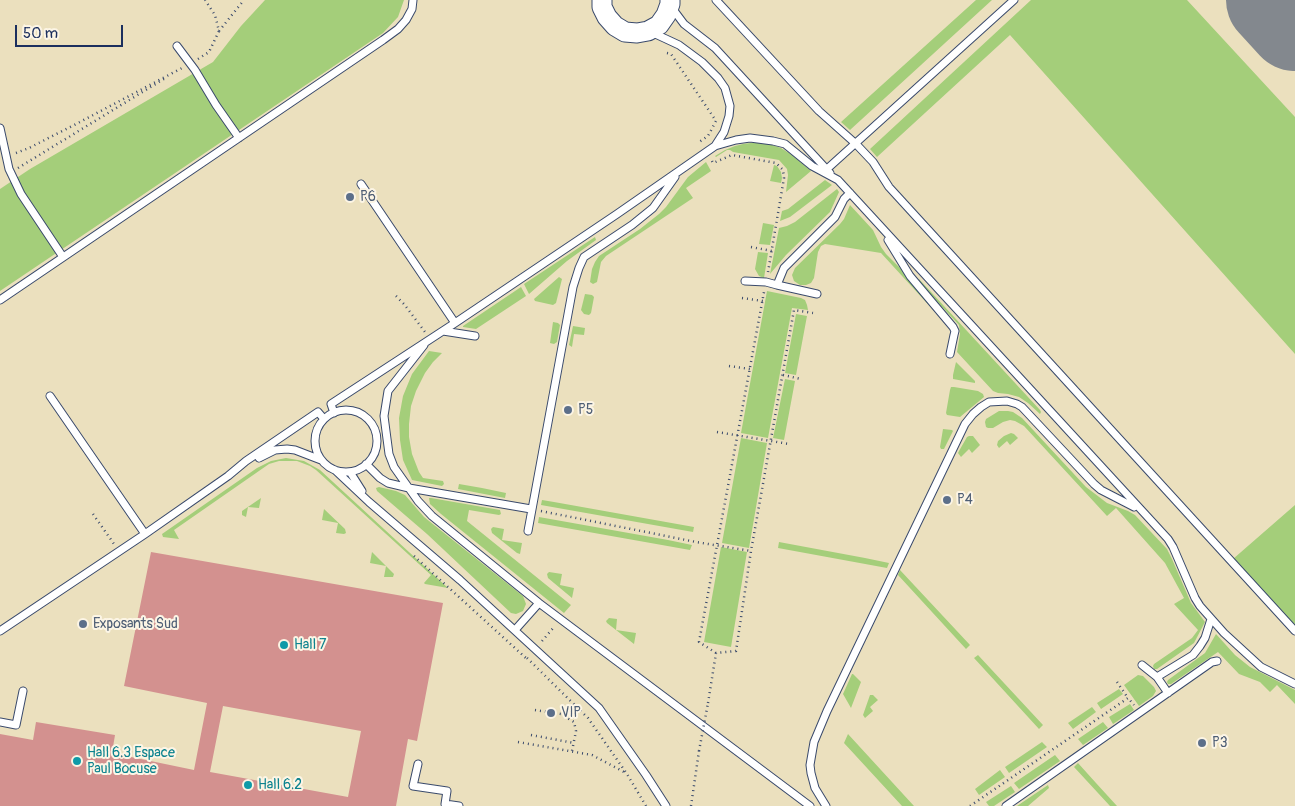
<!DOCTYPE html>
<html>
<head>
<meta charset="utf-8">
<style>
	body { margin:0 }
	#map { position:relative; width:1295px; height:806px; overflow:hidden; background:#ebe0be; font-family:Pangolin,sans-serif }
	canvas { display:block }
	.scale { position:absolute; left:15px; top:25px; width:108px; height:22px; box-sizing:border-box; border:2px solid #1b2f5e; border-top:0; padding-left:6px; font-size:15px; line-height:18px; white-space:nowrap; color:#1b2f5e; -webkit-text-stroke:4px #fcf5e5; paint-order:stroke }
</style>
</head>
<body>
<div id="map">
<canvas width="1295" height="806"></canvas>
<div class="scale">50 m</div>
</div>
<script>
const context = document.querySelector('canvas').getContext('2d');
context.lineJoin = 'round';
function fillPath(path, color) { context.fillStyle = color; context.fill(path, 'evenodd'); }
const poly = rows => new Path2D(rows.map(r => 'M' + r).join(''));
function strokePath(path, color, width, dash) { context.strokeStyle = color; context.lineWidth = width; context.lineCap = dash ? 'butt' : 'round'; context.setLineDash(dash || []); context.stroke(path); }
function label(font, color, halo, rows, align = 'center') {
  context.font = font + ' Pangolin,sans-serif'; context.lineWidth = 4; context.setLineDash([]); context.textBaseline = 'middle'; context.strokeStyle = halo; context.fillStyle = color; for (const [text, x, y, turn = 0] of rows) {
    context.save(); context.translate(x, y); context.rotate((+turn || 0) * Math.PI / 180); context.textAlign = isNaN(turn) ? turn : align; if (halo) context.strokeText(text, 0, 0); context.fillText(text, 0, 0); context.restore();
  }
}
const green = poly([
	[265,0,404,0,398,17,383,33,0,291,0,189,30,169,213,62,241,26],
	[976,0,992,0,850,130,841,122],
	[1031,0,1187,0,1295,117,1295,354,1010,35,877,157,870,149],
	[758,142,769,144,781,148,792,155,811,171,786,192,788,175,787,169,779,160,733,152,730,150,727,150,716,157,715,156,725,150,735,146,743,144],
	[706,162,711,171,686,188,693,198,606,256,601,262,597,282,593,284,590,282,592,269,595,262,599,256,640,229,659,214,666,207,688,177],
	[774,165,777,166,781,172,782,178,781,183,770,181],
	[825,180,832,185,790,217,780,221,782,211,788,209],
	[837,189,839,192,830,212,786,255,770,274,779,228,787,226,795,222],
	[850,205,873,230,881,247,886,254,905,273,914,287,949,324,947,325,881,253,825,244,821,246,818,252,814,278,811,283,806,285,800,285,794,281,792,275,795,268,840,224,844,219],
	[763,223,774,225,770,245,759,244],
	[595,237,596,240,567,261,529,294,524,284],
	[758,252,768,253,764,278,759,276,755,269],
	[559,277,562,279,556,303,553,305,535,301,534,299],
	[919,279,1040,410,1041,412,1040,414,1028,403,1019,397,1008,394,998,393,993,391,957,352,960,334,959,325,918,281],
	[521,287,526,296,476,329,463,327,463,326],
	[767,291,801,298,805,300,807,305,808,310,792,308,768,438,741,433],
	[585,294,592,295,594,297,591,313,589,315,584,314,581,310],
	[796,314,807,316,796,375,785,373],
	[553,322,558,323,560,325,557,342,554,344,550,343],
	[573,326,585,328,584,335,574,334,572,347,569,345],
	[429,351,442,353,433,362,425,373,416,391,411,406,409,424,409,437,412,454,419,472,423,478,443,481,444,484,442,486,412,480,403,460,400,440,399,418,403,396,412,374],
	[956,362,975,381,975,383,953,379,953,375],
	[785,379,795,381,784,440,773,438],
	[951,387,954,387,978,391,983,394,984,397,960,417,947,415,946,413,950,390],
	[999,411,1008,411,1013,412,1022,418,1086,487,1107,503,1128,511,1135,515,1167,549,1172,559,1191,603,1205,622,1194,643,1157,669,1154,669,1153,666,1154,664,1192,638,1198,630,1174,604,1184,598,1165,563,1116,508,1107,516,1024,426,1015,421,1010,420,1003,422,993,428,988,428,986,427,985,422,986,419],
	[943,429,952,430,953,431,944,449,941,449,940,447],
	[1011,433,1014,434,1018,438,1010,445,1007,441,999,448,997,445,998,441,1004,436],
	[969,436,973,436,980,445,972,453,969,449,961,457,958,453,959,451,967,437],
	[741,438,767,443,749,548,722,543],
	[286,458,304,461,320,470,448,588,425,584,424,583,431,575,316,470,310,466,297,461,279,461,269,464,174,530,179,539,163,537,162,534,257,468,271,461],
	[459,484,482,488,506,493,505,498,458,489],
	[379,487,396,491,405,495,424,517,523,596,526,604,523,611,516,614,511,613,427,534,377,491,376,488],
	[261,498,259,508,248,507,246,517,242,515,242,511],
	[429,498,431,498,500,510,501,514,499,515,469,510,467,521,571,605,564,613,441,514,430,504],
	[542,500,554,502,694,527,693,532,541,505],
	[1295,505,1295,626,1233,559],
	[324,509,345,529,346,533,344,534,336,533,338,523,322,520],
	[539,517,668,540,692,545,690,550,538,523],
	[493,527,504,529,502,540,522,543,520,554,517,553,492,533,491,529],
	[779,542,865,558,889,563,887,568,778,548],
	[721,547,747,552,731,647,704,642],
	[372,552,394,574,393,577,384,577,386,566,370,563],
	[900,570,970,645,966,649,898,575],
	[549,572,562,574,560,585,574,588,572,598,548,578,547,574],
	[609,618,617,619,616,630,636,633,634,644,607,623,606,621],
	[1216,634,1235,655,1250,667,1295,690,1295,704,1277,685,1270,692,1260,682,1239,674,1218,652,1171,684,1168,684,1167,682,1168,680,1205,653],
	[978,655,1043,725,1039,729,974,658],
	[852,674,853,674,861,682,851,708,843,694],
	[1138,675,1143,676,1154,687,1156,691,1153,696,1139,706,1124,685],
	[1119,689,1123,694,1101,709,1097,703],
	[870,695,873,695,878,700,870,707,873,711,865,718,863,715],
	[1130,704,1134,710,1113,724,1109,717],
	[1092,707,1096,712,1073,729,1068,723],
	[1103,722,1108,728,1083,745,1078,739],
	[848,734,914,806,902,806,844,743],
	[1042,742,1047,747,1009,773,1005,767],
	[1055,755,1060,761,1019,789,1014,783],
	[1078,763,1096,783,1117,806,1110,806,1074,767],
	[1000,770,1005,777,979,795,975,789],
	[1048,785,1049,788,1028,806,1017,806],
	[1011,786,1015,792,994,806,989,806,986,802]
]);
const runway = poly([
	[1274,0,1295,23]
]);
const building = poly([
	[151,552,443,603,417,741,408,739,396,806,0,806,0,734,33,740,36,722,115,735,112,753,194,770,207,703,124,686],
	[223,706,361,731,348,797,210,772]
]);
const path = poly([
	[219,31,244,0],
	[667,53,671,54,716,121,708,136,699,142,700,144],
	[198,59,209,52,219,31,215,15,205,0],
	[16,153,29,148,78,123,182,68],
	[712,161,713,163,732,155,776,163,783,170,784,178,768,272],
	[18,168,167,77],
	[751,247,772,251],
	[396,296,404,304,425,332],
	[742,298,763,301],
	[729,366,750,369],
	[783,375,801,379],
	[717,432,789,444],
	[541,511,696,542,751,551],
	[93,514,114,544],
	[414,556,527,659],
	[542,641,555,626],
	[716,653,699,642,764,292],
	[527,658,588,718,627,774,646,806],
	[1117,682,1128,698],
	[708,703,716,653,736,651,751,551,794,310,813,313],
	[535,710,561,714,574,722,576,731,572,751],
	[531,735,574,743],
	[518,742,592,755,626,773],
	[691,806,699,751],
	[970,806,1128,698,1134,705]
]);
const lane = poly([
	[716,0,819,111,856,144,873,162,889,187,1295,631],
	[672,8,684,24,715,48,830,173],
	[651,32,679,45,702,62,718,78,725,88,730,106,729,116,724,132,715,146],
	[177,46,195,70,216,105,239,138],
	[0,128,9,169,21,194,63,257],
	[827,169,1014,0],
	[361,184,455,323],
	[888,240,910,276,953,327,955,331,954,335,950,354],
	[745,281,766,282,777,285],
	[817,294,777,285,784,268,835,217,844,199,850,193],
	[0,300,383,40,398,29,406,20,412,9,413,0],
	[443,331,475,336],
	[424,345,388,391,384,416,389,454,394,467,418,501,432,516,539,603,810,806],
	[50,396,145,534],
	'315 441a31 31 0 1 1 62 0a31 31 0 1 1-62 0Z',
	[334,413,331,404,455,323,617,214,715,146,736,140,750,138,773,141,785,144,812,166,838,180,1168,539,1173,547,1195,598,1200,606,1224,633,1261,667,1295,684],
	[259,458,275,450,287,449,295,450,321,460],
	[366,464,380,478,388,483,409,488,531,509],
	[335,470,369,502,460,580,599,708,646,775,666,806],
	[350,472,362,491],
	[528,531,573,287,579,268,584,257,632,225,653,208,675,177],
	[515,630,539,603],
	[0,631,145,534,228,476,246,461,318,412,324,419],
	[1142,665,1157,677],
	[1168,693,1157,677,1193,655,1200,646,1205,638,1211,619],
	[0,722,16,725,23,691],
	[418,764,413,786,447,791,445,804,459,806],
	[826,806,815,788,811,773,810,765,814,742,827,711,965,424,973,414,981,407,989,402,1007,401,1017,404,1022,407,1094,484,1101,490,1134,507],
	[1006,806,1212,662,1217,661]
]);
const secondary = poly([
	[602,0,602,7,607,17,615,26,625,32,637,33,648,31,659,25,666,15,670,4,670,0]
]);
const pathBridge = poly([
	[699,751,708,703]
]);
const markers = [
	[350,197,5,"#5c6f8a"],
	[568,410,5,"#5c6f8a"],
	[947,500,5,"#5c6f8a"],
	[83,624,5,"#5c6f8a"],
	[284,645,5,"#0f9aa8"],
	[551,713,5,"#5c6f8a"],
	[1202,743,5,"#5c6f8a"],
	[77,761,5,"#0f9aa8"],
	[248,785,5,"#0f9aa8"]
];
const serviceNames = [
	["P6",360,197],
	["P5",578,410],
	["P4",957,500],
	["Exposants Sud",93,624],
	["VIP",561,713],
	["P3",1212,743]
];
const cultureNames = [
	["Hall 7",294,645],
	["Hall 6.3 Espace",87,753],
	["Paul Bocuse",87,769],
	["Hall 6.2",258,785]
];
fillPath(green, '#a4ce7a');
strokePath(runway, '#83888e', 96);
fillPath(building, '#d3918f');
strokePath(lane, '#3a4a6c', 9);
strokePath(secondary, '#3a4a6c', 21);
strokePath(path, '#3a4a6c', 2.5, [1, 4]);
strokePath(lane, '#fff', 7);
strokePath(secondary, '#fff', 19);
strokePath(pathBridge, '#3a4a6c', 2.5, [1, 4]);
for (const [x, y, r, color] of markers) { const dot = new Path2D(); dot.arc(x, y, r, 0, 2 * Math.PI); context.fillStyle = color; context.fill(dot); strokePath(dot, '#fcf5e5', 2); }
label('14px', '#4e5e75', '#fcf5e5', serviceNames, 'left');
label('14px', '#0d838f', '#fcf5e5', cultureNames, 'left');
</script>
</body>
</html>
